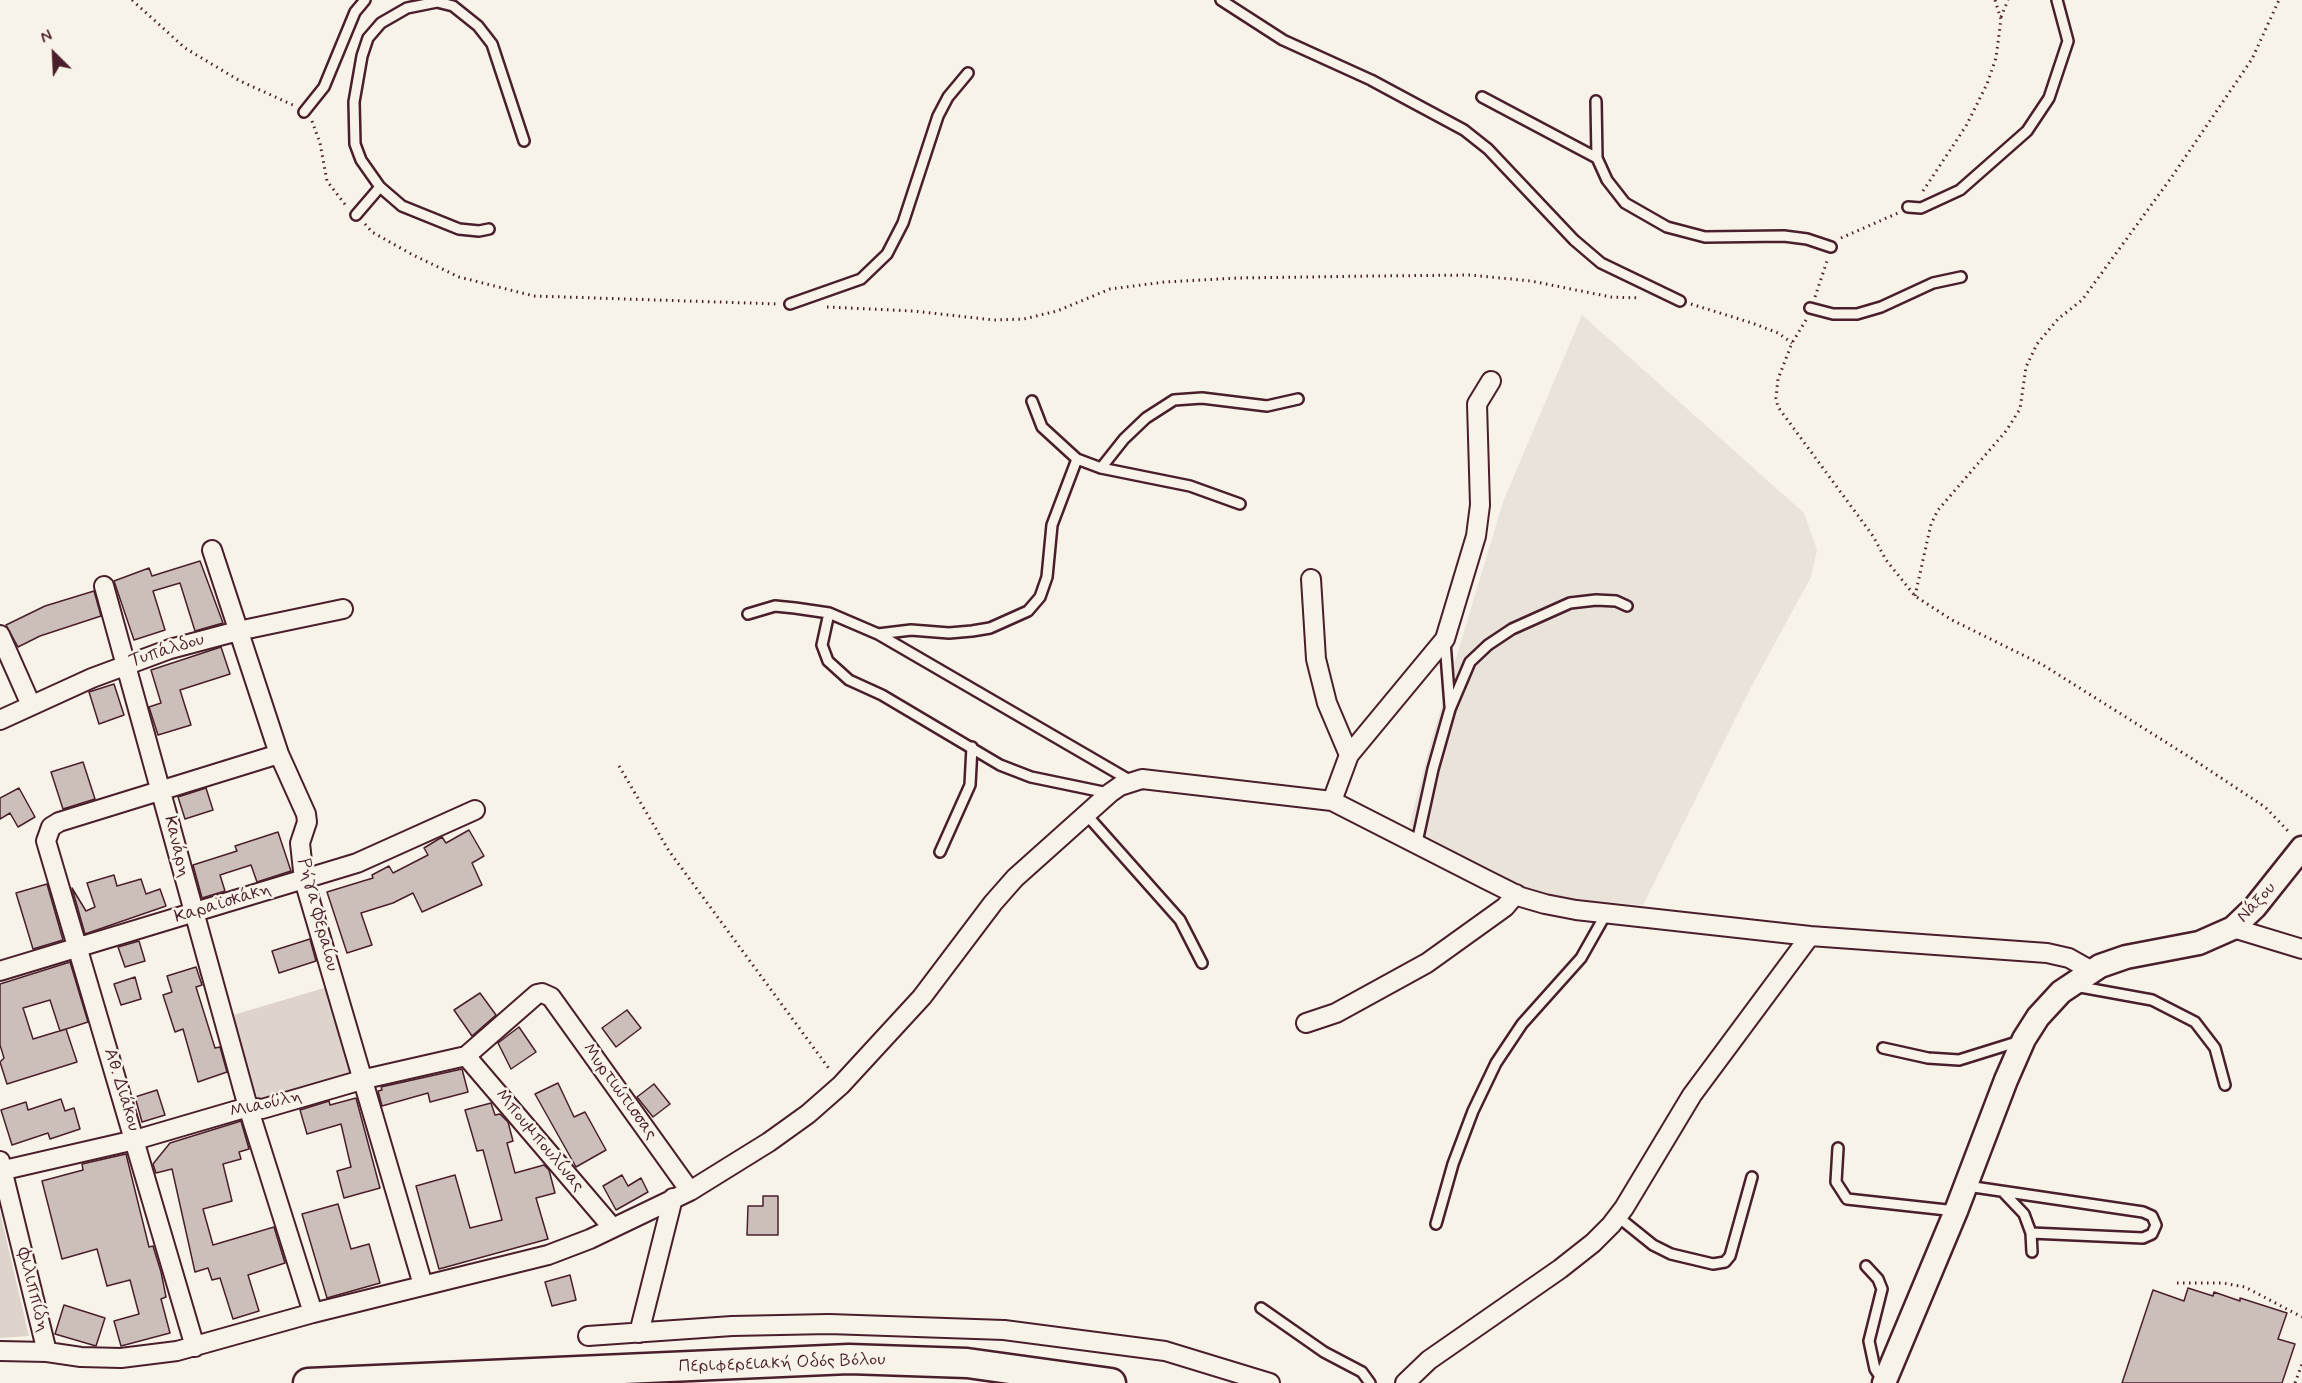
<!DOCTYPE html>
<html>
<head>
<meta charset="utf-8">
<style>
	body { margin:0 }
	#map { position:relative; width:2302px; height:1383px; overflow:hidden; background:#f7f3e8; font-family:Mynerve,sans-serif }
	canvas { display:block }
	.north { position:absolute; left:24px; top:24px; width:60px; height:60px; -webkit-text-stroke:4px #f7f3e8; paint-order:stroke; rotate:336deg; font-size:16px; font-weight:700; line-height:24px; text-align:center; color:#4a1f2b }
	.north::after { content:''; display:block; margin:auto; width:21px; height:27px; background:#4a1f2b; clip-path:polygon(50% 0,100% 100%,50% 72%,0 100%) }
</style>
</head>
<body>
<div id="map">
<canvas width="2302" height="1383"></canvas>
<div class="north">N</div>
</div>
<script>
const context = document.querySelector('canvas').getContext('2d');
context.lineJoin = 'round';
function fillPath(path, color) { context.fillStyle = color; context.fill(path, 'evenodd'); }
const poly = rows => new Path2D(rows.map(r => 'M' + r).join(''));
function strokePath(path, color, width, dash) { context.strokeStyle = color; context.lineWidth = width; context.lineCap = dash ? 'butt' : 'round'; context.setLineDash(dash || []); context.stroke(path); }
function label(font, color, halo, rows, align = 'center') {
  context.font = font + ' Mynerve,sans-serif'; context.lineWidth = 5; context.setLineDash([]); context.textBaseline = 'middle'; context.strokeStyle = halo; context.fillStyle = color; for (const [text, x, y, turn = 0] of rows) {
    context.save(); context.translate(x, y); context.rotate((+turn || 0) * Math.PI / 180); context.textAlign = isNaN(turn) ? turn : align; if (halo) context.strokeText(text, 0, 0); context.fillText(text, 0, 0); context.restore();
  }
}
const built = poly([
	[1582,315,1804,513,1817,550,1811,577,1750,689,1643,905,1573,900,1503,881,1409,827,1432,738,1503,502]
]);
const green = poly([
	[331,986,357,1074,259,1103,233,1015],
	[0,1212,29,1336,0,1338]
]);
const building = poly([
	[200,561,223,623,195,631,180,583,153,591,165,630,134,640,114,581,149,568,152,576,200,561],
	[94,591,101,616,40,636,18,647,6,625,45,606,94,591],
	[221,647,230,674,180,690,191,725,158,735,149,707,161,703,151,670,221,647],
	[114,684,124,715,99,724,89,692,114,684],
	[83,762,95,799,63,809,51,772,83,762],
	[19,788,35,817,18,827,10,813,0,819,0,798,19,788],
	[206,788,213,810,185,819,178,797,206,788],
	[469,830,484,856,472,863,482,885,422,912,413,893,393,903,361,913,372,945,347,953,327,892,373,878,372,875,389,866,393,873,428,855,424,848,442,837,446,843,469,830],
	[278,832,291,871,257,882,251,865,220,875,225,891,202,898,193,865,237,851,235,846,278,832],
	[114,875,117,886,141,879,146,894,160,889,166,906,85,934,72,888,86,911,95,907,87,883,114,875],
	[47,884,63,940,33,949,16,893,47,884],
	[310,939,316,961,279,973,272,951,310,939],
	[139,941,145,961,125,967,118,947,139,941],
	[70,962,88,1022,60,1031,50,1000,23,1008,33,1039,66,1029,77,1062,7,1084,0,1062,4,1058,0,1045,0,984,70,962],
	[196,967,202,985,196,987,215,1048,220,1047,227,1072,198,1082,183,1029,175,1032,163,995,172,992,167,976,196,967],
	[135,977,141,999,121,1005,114,984,135,977],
	[480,993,496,1015,472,1036,454,1010,480,993],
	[627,1010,641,1028,616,1047,602,1028,627,1010],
	[519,1027,536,1052,511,1069,498,1043,519,1027],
	[462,1069,468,1092,430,1102,428,1093,382,1106,378,1091,382,1090,381,1087,462,1069],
	[558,1083,574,1117,585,1112,606,1150,576,1167,535,1094,558,1083],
	[654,1084,670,1104,653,1117,637,1097,654,1084],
	[157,1090,165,1115,142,1122,135,1097,157,1090],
	[356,1098,380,1188,344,1198,337,1171,351,1167,341,1124,307,1134,300,1110,329,1101,330,1105,356,1098],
	[61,1099,65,1111,74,1108,80,1129,50,1139,48,1133,12,1145,1,1110,26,1102,28,1110,61,1099],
	[491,1103,495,1115,500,1114,508,1122,513,1141,507,1143,515,1173,544,1165,549,1170,555,1193,536,1198,548,1239,439,1269,416,1186,455,1175,470,1228,502,1220,483,1150,477,1151,465,1110,491,1103],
	[241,1121,249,1149,239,1152,241,1159,223,1164,232,1201,203,1209,213,1245,274,1227,285,1263,248,1275,259,1311,233,1319,220,1278,212,1280,208,1268,195,1272,172,1169,156,1173,153,1164,170,1143,241,1121],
	[126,1154,149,1247,153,1246,161,1272,166,1297,161,1299,170,1333,121,1346,114,1321,139,1314,130,1280,107,1286,97,1249,62,1259,42,1181,83,1170,82,1164,126,1154],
	[622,1175,628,1186,641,1178,648,1192,616,1210,603,1186,622,1175],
	[763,1196,778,1196,778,1235,747,1235,748,1206,763,1206,763,1196],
	[338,1204,351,1249,369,1244,380,1283,327,1298,302,1214,338,1204],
	[570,1275,576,1300,552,1306,545,1282,570,1275],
	[2188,1288,2213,1296,2214,1292,2240,1301,2240,1298,2287,1313,2278,1339,2295,1344,2282,1383,2122,1383,2153,1290,2184,1301,2188,1288],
	[64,1305,105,1318,96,1346,55,1334,64,1305]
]);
const path = poly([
	[132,0,185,48,240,81,293,105],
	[2001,17,2008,0],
	[312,121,320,143,327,181,347,207],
	[1923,191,1966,126,1987,84,1996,58,2001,19,1995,0],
	[365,224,372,232,413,255,459,277,534,296,779,304],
	[1841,238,1898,213],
	[1815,297,1827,261],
	[1691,304,1752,323,1778,333,1792,343],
	[827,307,913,311,994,320,1024,319,1057,311,1110,289,1165,282,1237,278,1374,276,1470,275,1531,281,1611,297,1640,298],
	[1806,320,1792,343,1778,379,1776,398,1778,407,1873,536,1886,560,1915,596,1952,620,2043,665,2191,758,2265,807,2290,833],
	[1915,596,1931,524,1938,510,2006,431,2020,409,2026,367,2037,344,2058,319,2082,300,2171,178,2252,59,2279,0],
	[619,766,669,851,830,1070],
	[2177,1283,2223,1283,2245,1287,2302,1317],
	[2295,1383,2302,1364]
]);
const service = poly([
	[1221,0,1283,40,1371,80,1464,130,1488,149,1574,240,1601,263,1680,301],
	[1482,97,1597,158],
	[1596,101,1597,158,1607,180,1625,203,1667,227,1705,237,1784,236,1807,239,1831,247],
	[304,112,324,87,355,12,365,0],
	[1908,207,1921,208,1960,190,2027,131,2049,98,2068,41,2057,0],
	[356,215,380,187],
	[489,229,479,231,459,229,402,206,380,187,361,160,355,144,354,102,362,56,368,38,381,23,407,8,437,2,453,6,478,26,492,44,524,141],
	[790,304,861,279,887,254,903,223,938,116,948,97,968,73],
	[1810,308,1833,314,1857,314,1881,307,1933,283,1961,277],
	[1032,401,1042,427,1077,459,1101,468,1190,486,1240,504],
	[1101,468,1124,439,1146,418,1174,400,1202,398,1267,406,1298,399],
	[829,613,822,645,828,661,849,680,882,695,1000,765,1031,777,1108,793],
	[748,614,775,606,795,608,829,613,878,634,1131,781],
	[878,634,911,630,949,633,972,631,990,628,1028,611,1040,597,1047,577,1052,525,1077,459],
	[1445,642,1450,706],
	[1085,813,1180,920,1202,963],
	[1417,842,1433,769,1450,709,1470,662,1488,645,1512,629,1570,603,1596,600,1616,601,1627,606],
	[940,852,970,785,972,747],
	[2075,986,2152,1000,2195,1022,2215,1048,2225,1085],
	[1883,1048,1928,1058,1959,1060,2020,1041],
	[1838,1148,1836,1182,1847,1199,1956,1211],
	[1967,1186,2143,1212,2152,1216,2156,1225,2152,1234,2143,1238,2031,1233],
	[2004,1193,2024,1214,2031,1233,2032,1252],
	[1617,1216,1653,1245,1671,1254,1713,1264,1725,1262,1730,1256,1752,1177],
	[1436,1224,1453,1164,1473,1111,1496,1063,1522,1024,1581,958,1607,912],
	[1866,1266,1878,1279,1882,1289,1869,1341,1875,1369,1883,1381],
	[1261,1308,1324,1352,1362,1372,1370,1383]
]);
const minor = poly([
	[212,550,279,754,306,814,307,822,300,843,304,880,423,1285],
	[1311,579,1316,659,1327,703,1349,755],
	[104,586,248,1107,313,1313],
	[0,635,31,705],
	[0,720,92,678,170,649,238,631,343,609],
	[1332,801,1349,755,1445,639,1476,536,1480,505,1477,404,1491,381],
	[2233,928,2302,949],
	[0,971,357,863,475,810],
	[1306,1023,1336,1013,1427,963,1505,907,1516,894],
	[466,1056,612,1227],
	[0,1161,47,1352],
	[0,1171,135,1140,248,1107,262,1109,365,1079,466,1056,537,994,542,993,551,997,690,1191],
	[639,1333,673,1198],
	[588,1336,732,1326,829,1324,1004,1330,1165,1351,1270,1383],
	[195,1347,46,841,51,827,59,822,279,754],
	[0,1351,47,1352,81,1357,121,1358,177,1351,313,1313,548,1255,590,1239,690,1191,769,1142,808,1114,841,1085,922,997,993,903,1015,878,1110,793,1120,786,1142,779,1332,801,1487,880,1521,897,1545,904,1576,910,1810,936,2047,953,2069,958,2092,971],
	[1405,1383,1429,1360,1560,1269,1593,1243,1611,1225,1624,1208,1692,1095,1810,936]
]);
const tertiary = poly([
	[1884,1383,1956,1211,2006,1080,2024,1039,2038,1017,2061,992,2100,966,2126,957,2199,943,2233,928,2255,907,2302,848]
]);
const primary = poly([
	[308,1383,849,1359,967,1363,1111,1383]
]);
const streetNames = [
	["Τυπάλδου",167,651,-17],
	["Κανάρη",176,847,76],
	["Νάξου",2257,903,-47],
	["Καραϊσκάκη",223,904,-17],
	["Ρήγα Φεραίου",317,915,75],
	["Αθ. Διάκου",121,1090,73],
	["Μυρτιώτισσας",619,1092,54],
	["Μιαούλη",266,1105,-13],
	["Μπουμπουλίνας",539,1141,50],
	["Φιλιππίδη",32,1290,76],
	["Περιφερειακή Οδός Βόλου",782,1364,-2]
];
fillPath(built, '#eae3da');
fillPath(green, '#ded4cc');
fillPath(building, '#ccbfb9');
strokePath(building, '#4a1f2b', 1.5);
strokePath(service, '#4a1f2b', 14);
strokePath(minor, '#4a1f2b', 22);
strokePath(tertiary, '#4a1f2b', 27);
strokePath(primary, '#4a1f2b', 33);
strokePath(path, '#4a1f2b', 3, [1.5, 4.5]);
strokePath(service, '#f7f3e8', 9);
strokePath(minor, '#f7f3e8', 18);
strokePath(tertiary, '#f7f3e8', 22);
strokePath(primary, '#f7f3e8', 28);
label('18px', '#4a1f2b', '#f7f3e8', streetNames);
</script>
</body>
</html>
